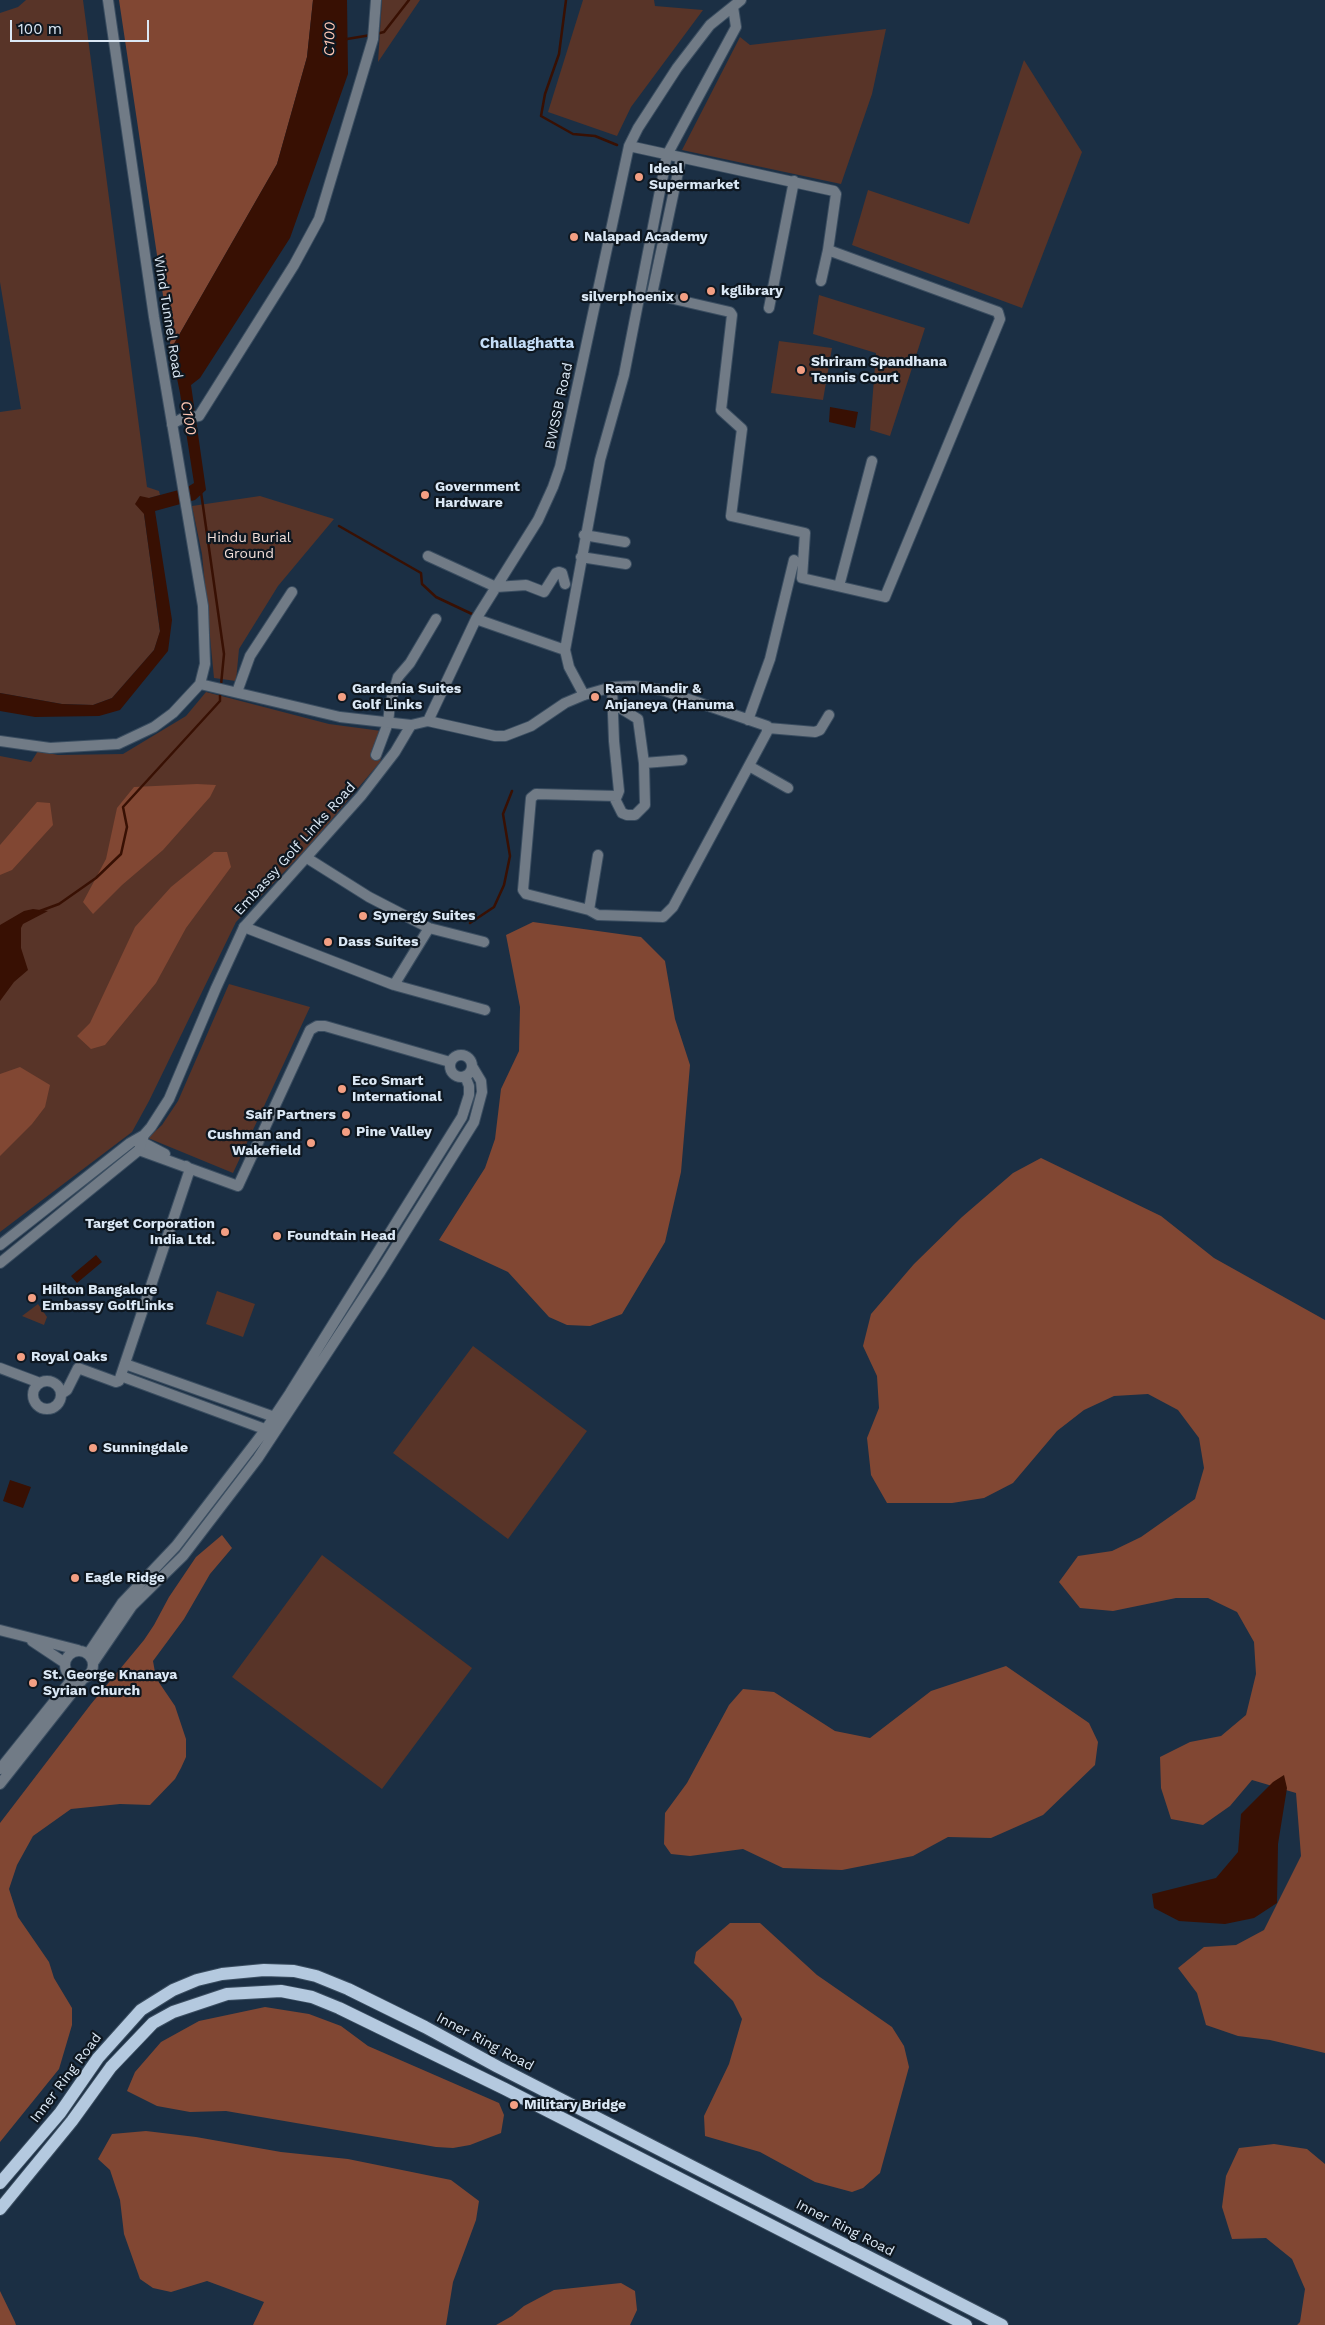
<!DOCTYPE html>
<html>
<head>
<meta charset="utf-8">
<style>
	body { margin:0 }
	#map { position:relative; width:1325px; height:2325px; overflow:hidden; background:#1b2f44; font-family:"Work Sans",sans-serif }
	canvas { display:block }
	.scale { position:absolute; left:10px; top:20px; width:139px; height:22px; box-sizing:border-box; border:2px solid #dbe8f5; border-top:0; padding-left:6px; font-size:15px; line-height:18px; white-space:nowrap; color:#dbe8f5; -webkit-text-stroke:4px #0e1720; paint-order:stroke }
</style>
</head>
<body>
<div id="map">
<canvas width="1325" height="2325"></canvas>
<div class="scale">100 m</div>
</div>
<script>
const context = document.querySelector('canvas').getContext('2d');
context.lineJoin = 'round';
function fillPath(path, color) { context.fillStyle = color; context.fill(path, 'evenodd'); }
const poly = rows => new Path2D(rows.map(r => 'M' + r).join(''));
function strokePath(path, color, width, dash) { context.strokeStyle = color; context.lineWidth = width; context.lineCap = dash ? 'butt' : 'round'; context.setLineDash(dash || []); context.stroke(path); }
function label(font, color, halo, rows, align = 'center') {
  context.font = font + ' "Work Sans",sans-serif'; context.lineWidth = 4.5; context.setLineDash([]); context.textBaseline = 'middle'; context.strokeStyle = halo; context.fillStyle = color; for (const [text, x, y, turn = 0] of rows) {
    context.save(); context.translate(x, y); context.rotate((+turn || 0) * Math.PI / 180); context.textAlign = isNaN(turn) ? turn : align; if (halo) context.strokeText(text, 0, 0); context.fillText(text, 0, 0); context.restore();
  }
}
const green = poly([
	[26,0,83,0,147,487,159,491,160,495,149,498,144,514,160,632,154,650,112,698,93,705,62,704,0,693,0,412,21,409,0,282,0,13,18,7],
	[382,0,420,0,378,62],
	[583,0,654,0,655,6,703,10,631,107,617,136,548,112],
	[886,29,872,94,841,184,682,150,740,37,750,45],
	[1024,60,1082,152,1022,308,852,245,868,190,969,224],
	[819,295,925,328,890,436,870,430,876,353,813,334],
	[779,341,832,348,823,400,771,393],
	[260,496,334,519,278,586,239,649,236,681,214,678,202,554,192,506],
	[206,692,329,724,389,732,380,762,311,844,236,922,149,1101,132,1132,0,1232,0,756,31,762,38,751,58,755,123,754,186,716],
	[229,984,310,1007,233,1173,148,1138,162,1125,178,1101],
	[217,1291,255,1304,243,1337,206,1324],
	[38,1304,47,1317,44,1325,22,1316],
	[473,1346,587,1431,508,1539,393,1453],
	[322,1555,472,1668,382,1789,232,1677]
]);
const forest = poly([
	[119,0,313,0,307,57,277,164,171,349],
	[197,784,216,785,210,797,163,850,122,885,93,914,83,902,106,859,117,808,134,787],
	[37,802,50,803,53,825,12,870,0,875,0,845],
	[214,852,227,852,231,867,186,928,156,983,105,1045,91,1049,77,1036,90,1023,135,927,171,887],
	[533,922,641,937,665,961,675,1019,690,1065,681,1172,665,1242,622,1314,590,1326,567,1325,549,1317,508,1272,439,1240,485,1168,495,1139,501,1089,519,1051,520,1007,506,935],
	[20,1067,50,1085,45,1107,32,1124,0,1156,0,1074],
	[1041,1158,1161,1216,1214,1258,1325,1320,1325,2053,1270,2040,1238,2036,1206,2025,1197,1993,1178,1968,1204,1947,1236,1945,1264,1930,1301,1856,1296,1793,1252,1780,1230,1806,1203,1825,1171,1819,1161,1788,1160,1757,1190,1742,1221,1736,1246,1715,1256,1674,1254,1642,1237,1612,1208,1598,1176,1598,1113,1611,1080,1608,1059,1582,1078,1556,1112,1551,1141,1537,1195,1499,1204,1468,1199,1438,1178,1410,1148,1394,1114,1396,1084,1410,1057,1431,1013,1483,984,1498,952,1503,887,1503,871,1475,867,1438,879,1408,877,1376,863,1346,871,1314,914,1264,962,1217,1013,1173],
	[222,1535,232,1548,210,1574,184,1619,153,1661,156,1678,175,1706,186,1739,186,1757,181,1768,175,1779,150,1805,120,1804,71,1809,33,1836,17,1865,9,1889,18,1917,49,1962,54,1978,72,2008,72,2025,59,2069,0,2142,0,1823,91,1704,144,1640,154,1625,169,1597,196,1557],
	[1006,1666,1089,1723,1098,1742,1095,1765,1043,1815,991,1838,948,1837,913,1856,842,1870,783,1868,743,1849,690,1856,671,1854,664,1844,665,1813,687,1783,729,1705,743,1689,774,1692,835,1731,870,1738,931,1691],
	[730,1923,760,1923,817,1975,892,2027,904,2046,909,2067,880,2173,863,2188,852,2192,815,2182,760,2152,705,2136,704,2116,729,2064,742,2019,733,2001,694,1963,696,1952],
	[265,2007,309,2014,341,2026,368,2046,499,2103,504,2115,501,2133,470,2145,453,2148,436,2147,226,2111,190,2112,157,2106,127,2091,135,2072,161,2042,199,2021],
	[146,2131,196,2137,281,2152,348,2159,451,2180,479,2201,476,2220,453,2282,446,2325,253,2325,264,2302,207,2281,171,2292,153,2288,140,2279,124,2234,120,2200,110,2170,98,2159,112,2134],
	[1274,2144,1307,2149,1325,2164,1325,2325,1297,2325,1300,2322,1305,2289,1292,2259,1266,2238,1232,2239,1222,2207,1226,2176,1239,2148],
	[621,2283,635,2291,637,2310,630,2325,496,2325,512,2316,524,2306,554,2290],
	[0,2291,15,2322,16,2325,0,2325]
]);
const water = poly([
	[313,0,347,0,348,74,290,238,200,378,191,385,206,490,195,500,155,511,172,620,168,651,120,710,99,716,35,717,0,711,0,693,62,704,93,705,112,698,154,650,160,631,144,514,135,504,140,496,149,498,186,488,194,483,180,393,171,349,277,164,307,57],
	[830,407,858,412,855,428,829,422],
	[33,909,48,911,23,924,21,928,21,948,28,970,14,982,0,1001,0,925,24,911],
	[96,1255,102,1262,77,1283,71,1276],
	[10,1480,31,1487,23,1508,3,1501],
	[1284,1775,1287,1788,1278,1844,1277,1903,1254,1918,1225,1924,1179,1921,1154,1908,1152,1894,1216,1878,1238,1852,1241,1814,1273,1782]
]);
const stream = poly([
	[566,0,559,54,545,94,541,116,573,134,595,136,617,145],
	[376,34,384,32,409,0],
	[347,39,371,35],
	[201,492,224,654,221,685],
	[339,526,421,573,422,584,436,597,472,614],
	[40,911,59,904,96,878,121,854,127,827,123,807,220,701,220,691],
	[470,923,494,907,504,885,510,856,503,814,512,791]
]);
const minor = poly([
	[629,146,834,191,836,194,828,250,998,312,1000,319,885,597,802,578,805,533,731,516,742,429,721,410,732,315,730,312,652,294,681,158],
	[821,281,828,250],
	[769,308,794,181],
	[172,424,181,419,199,416,294,265,319,219,373,39,376,0],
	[584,535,625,542],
	[428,556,496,587,526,585,544,592,556,573,559,572,562,573,565,584],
	[581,557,626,564],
	[839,586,872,461],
	[476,619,565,650],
	[237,692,250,656,292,592],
	[584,695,569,667,565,650,600,460,624,375,667,155,736,27,733,7],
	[612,703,638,719,644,763,645,805,635,815,627,815,622,813,614,797],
	[748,720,770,659,794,560],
	[428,721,495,736,505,736,531,726,565,703,584,695,612,687,635,686,662,690,767,726,767,732,673,907,663,917,598,915,589,910,526,894,523,890,531,798,536,794,617,796,619,791,614,741,612,687],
	[411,725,428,721,476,619,538,520,553,487,560,467,629,146,638,128,677,68,710,25,741,0],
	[768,728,815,732,820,730,829,715],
	[376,755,388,723,390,704,398,677,410,663,436,619],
	[644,763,682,760],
	[749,766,788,788],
	[307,858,369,897,429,928,484,942],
	[589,910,598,855],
	[244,927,394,985,485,1010],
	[394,985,429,928],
	'450 1066a11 11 0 1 1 22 0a11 11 0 1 1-22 0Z',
	[142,1142,165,1154],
	[139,1150,238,1186,310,1030,317,1026,325,1026,450,1062],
	[125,1364,280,1419],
	[0,1368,40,1383],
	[121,1376,270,1431],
	'33 1395a14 14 0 1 1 28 0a14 14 0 1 1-28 0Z',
	[61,1394,67,1390,78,1368,116,1382,119,1381,190,1169,186,1166],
	[0,1630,78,1650],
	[32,1641,65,1663],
	'65 1665a14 14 0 1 1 28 0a14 14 0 1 1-28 0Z',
	[88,1654,122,1603,176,1546,266,1429,290,1393,462,1117,469,1095,469,1086,465,1076],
	[93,1663,132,1606,183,1556,258,1458,379,1274,474,1122,482,1092,481,1081,472,1066],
	[0,1769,73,1678],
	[0,1784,83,1679]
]);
const tertiary = poly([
	[0,741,50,748,118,744,154,727,173,713,200,684,205,664,203,606,154,317,108,0],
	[0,1245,130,1143,144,1135,151,1127,169,1099,216,988,244,927,361,796,395,752,411,725,340,717,200,684],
	[0,1263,139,1150,144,1135]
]);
const primary = poly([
	[0,2183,60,2113,98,2058,141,2010,173,1990,197,1980,222,1974,264,1970,294,1971,316,1976,348,1989,425,2027,498,2067,1002,2325],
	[0,2209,72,2121,111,2067,153,2023,173,2012,227,1994,281,1991,312,1997,339,2008,505,2089,966,2325]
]);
const markers = [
	[639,177,5,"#f39f83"],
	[574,237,5,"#f39f83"],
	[711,291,5,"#f39f83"],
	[684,297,5,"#f39f83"],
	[801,370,5,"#f39f83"],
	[425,495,5,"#f39f83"],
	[342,697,5,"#f39f83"],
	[595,697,5,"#f39f83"],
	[363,916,5,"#f39f83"],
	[328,942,5,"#f39f83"],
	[342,1089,5,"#f39f83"],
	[346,1115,5,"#f39f83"],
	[346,1132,5,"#f39f83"],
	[311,1143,5,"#f39f83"],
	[225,1232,5,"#f39f83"],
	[277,1236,5,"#f39f83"],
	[32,1298,5,"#f39f83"],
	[21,1357,5,"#f39f83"],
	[93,1448,5,"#f39f83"],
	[75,1578,5,"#f39f83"],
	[33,1683,5,"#f39f83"],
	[514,2105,5,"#f39f83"]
];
const poiNames = [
	["Ideal",649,169],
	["Supermarket",649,185],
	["Nalapad Academy",584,237],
	["kglibrary",721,291],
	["silverphoenix",674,297,"right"],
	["Shriram Spandhana",811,362],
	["Tennis Court",811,378],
	["Government",435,487],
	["Hardware",435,503],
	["Gardenia Suites",352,689],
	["Golf Links",352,705],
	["Ram Mandir &",605,689],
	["Anjaneya (Hanuma",605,705],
	["Synergy Suites",373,916],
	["Dass Suites",338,942],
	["Eco Smart",352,1081],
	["International",352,1097],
	["Saif Partners",336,1115,"right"],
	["Pine Valley",356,1132],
	["Cushman and",301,1135,"right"],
	["Wakefield",301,1151,"right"],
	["Target Corporation",215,1224,"right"],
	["India Ltd.",215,1240,"right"],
	["Foundtain Head",287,1236],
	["Hilton Bangalore",42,1290],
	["Embassy GolfLinks",42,1306],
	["Royal Oaks",31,1357],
	["Sunningdale",103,1448],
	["Eagle Ridge",85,1578],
	["St. George Knanaya",43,1675],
	["Syrian Church",43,1691],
	["Military Bridge",524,2105]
];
const streetNames = [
	["Wind Tunnel Road",168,317,81],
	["BWSSB Road",559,406,-78],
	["Embassy Golf Links Road",295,849,-48],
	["Inner Ring Road",485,2042,28],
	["Inner Ring Road",66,2078,-53],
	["Inner Ring Road",845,2228,27]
];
const parkNames = [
	["Hindu Burial",249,538],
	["Ground",249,554]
];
const waterNames = [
	["C100",330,39,-89],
	["C100",188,418,80]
];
const neighbourhoodNames = [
	["Challaghatta",527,344]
];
fillPath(green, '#583428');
fillPath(forest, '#814733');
fillPath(water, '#381003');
strokePath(stream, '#381003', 2.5);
strokePath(minor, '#3a4d60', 12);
strokePath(tertiary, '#3a4d60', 12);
strokePath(primary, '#3a4d60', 14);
strokePath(minor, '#717b86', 10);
strokePath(tertiary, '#717b86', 10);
strokePath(primary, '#b4c9df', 12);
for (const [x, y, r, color] of markers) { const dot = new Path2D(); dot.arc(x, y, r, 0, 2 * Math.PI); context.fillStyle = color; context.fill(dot); strokePath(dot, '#0e1720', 2); }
label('bold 14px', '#dbe8f5', '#0e1720', poiNames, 'left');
label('14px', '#dbe8f5', '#0e1720', streetNames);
label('14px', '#f3dfd9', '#0e1720', parkNames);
label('italic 15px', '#ffc7b4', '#0e1720', waterNames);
label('bold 15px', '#c3dcf6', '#0e1720', neighbourhoodNames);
</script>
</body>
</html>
